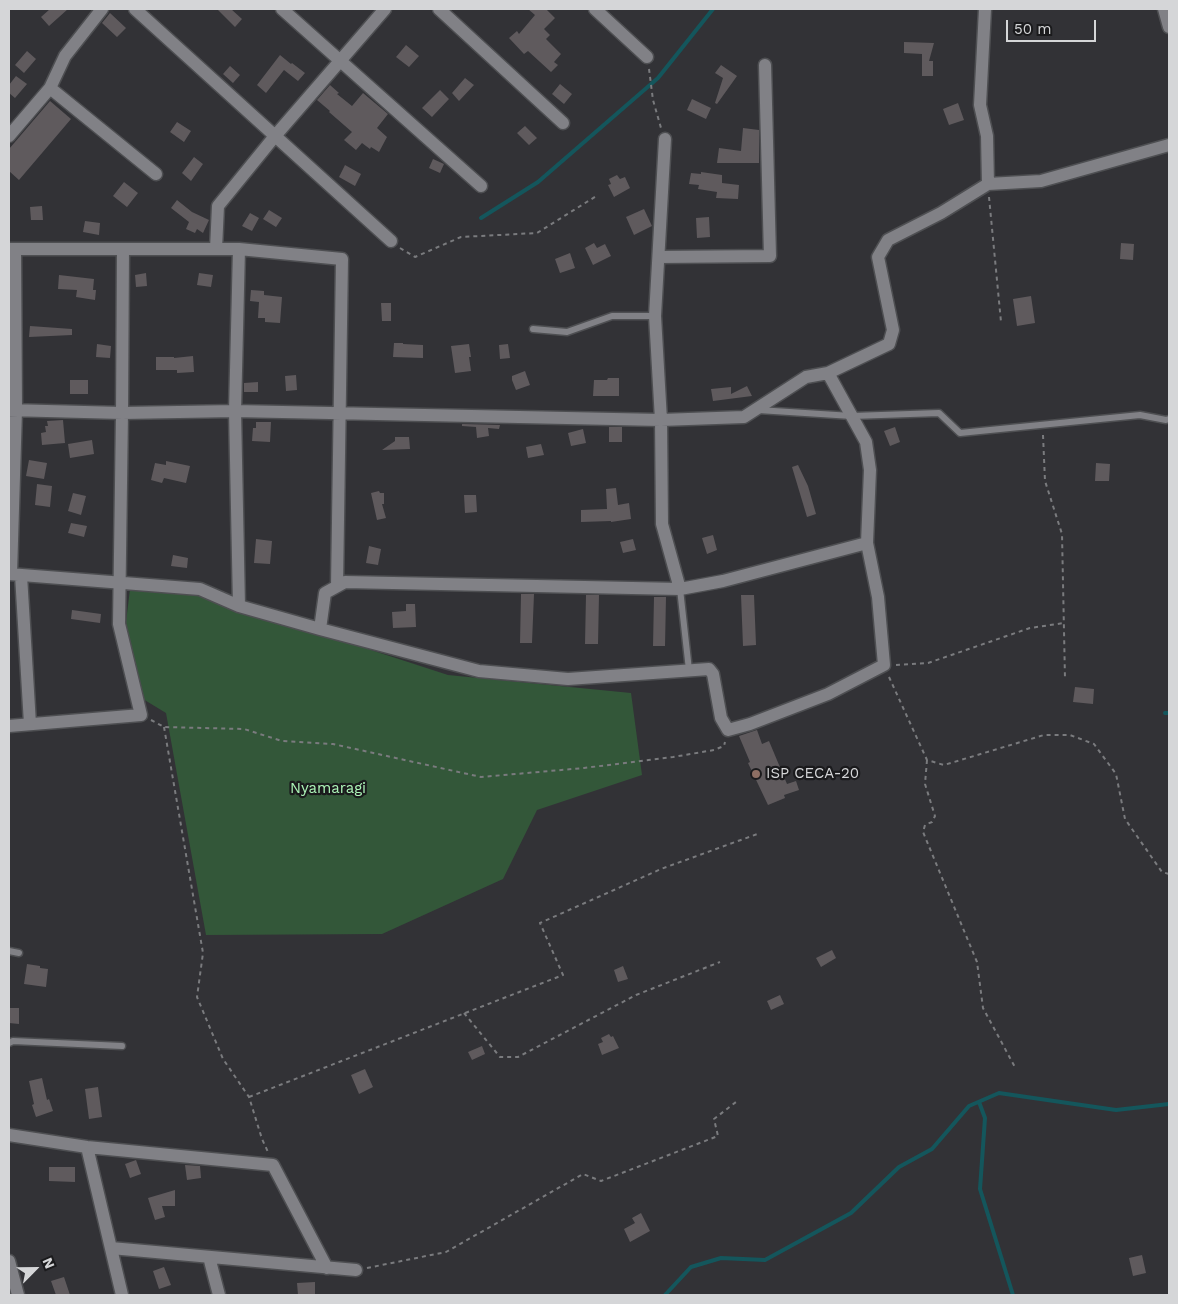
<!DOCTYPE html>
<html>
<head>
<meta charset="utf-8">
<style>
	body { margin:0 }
	#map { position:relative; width:1178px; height:1304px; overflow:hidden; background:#323236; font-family:"Work Sans",sans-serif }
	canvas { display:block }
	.frame { position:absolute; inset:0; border:10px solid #d5d6d8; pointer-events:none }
	.north { position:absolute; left:10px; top:1244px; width:50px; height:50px; -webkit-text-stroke:4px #1a1a1c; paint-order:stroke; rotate:67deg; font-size:14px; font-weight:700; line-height:20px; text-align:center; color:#d5d6d8 }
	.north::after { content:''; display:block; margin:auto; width:18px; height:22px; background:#d5d6d8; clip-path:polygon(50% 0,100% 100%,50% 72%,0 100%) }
	.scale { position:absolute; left:1006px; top:20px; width:90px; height:22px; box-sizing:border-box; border:2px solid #d5d6d8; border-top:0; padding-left:6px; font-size:15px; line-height:18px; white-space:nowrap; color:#d5d6d8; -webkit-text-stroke:4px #1a1a1c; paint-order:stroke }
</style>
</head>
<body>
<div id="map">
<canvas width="1178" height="1304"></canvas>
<div class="frame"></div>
<div class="north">N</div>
<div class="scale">50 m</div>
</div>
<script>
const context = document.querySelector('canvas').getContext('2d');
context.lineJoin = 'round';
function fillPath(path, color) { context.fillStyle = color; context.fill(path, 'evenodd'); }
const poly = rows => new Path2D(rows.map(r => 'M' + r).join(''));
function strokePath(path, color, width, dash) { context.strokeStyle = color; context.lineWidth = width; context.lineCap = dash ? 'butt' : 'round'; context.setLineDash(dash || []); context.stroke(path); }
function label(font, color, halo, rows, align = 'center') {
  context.font = font + ' "Work Sans",sans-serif'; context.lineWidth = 4.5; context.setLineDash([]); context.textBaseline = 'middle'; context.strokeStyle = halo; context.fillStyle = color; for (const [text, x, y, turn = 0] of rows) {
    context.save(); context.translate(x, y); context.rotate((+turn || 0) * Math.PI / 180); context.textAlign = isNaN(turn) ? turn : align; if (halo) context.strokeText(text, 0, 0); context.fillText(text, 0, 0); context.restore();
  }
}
const green = poly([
	[130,589,205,596,448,675,631,693,642,775,537,810,503,879,382,934,206,935,166,713,138,696,126,622]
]);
const stream = poly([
	[481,218,538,182,658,78,713,9],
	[1165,713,1169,713],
	[979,1102,985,1118,980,1189,1013,1295],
	[665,1295,691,1267,721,1258,765,1260,851,1213,899,1167,932,1149,969,1106,999,1093,1116,1110,1169,1104]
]);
const building = poly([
	[50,9,68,9,49,26,41,17],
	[217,9,231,9,242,19,235,27],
	[528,9,546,9,555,18,544,29,550,35,546,39,561,54,554,62,558,65,551,72,528,51,524,54,509,38,517,31,519,34,535,15],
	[110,13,126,28,117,37,102,23],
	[904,42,934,43,929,61,933,61,933,76,922,76,922,54,904,53],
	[406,45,419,56,409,67,396,57],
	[27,51,36,59,24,73,15,65],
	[280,55,291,64,292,63,305,73,298,81,284,70,266,93,257,85],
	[721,65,737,76,717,104,715,103,723,78,715,73],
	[230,66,240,75,233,83,223,74],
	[16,76,27,84,15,98,9,93,9,85],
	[465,78,474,85,459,101,452,93],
	[560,84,572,94,564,104,552,94],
	[330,85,339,93,337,94,352,106,363,93,388,114,377,128,387,137,379,152,371,147,370,149,362,143,356,150,344,140,352,132,329,112,330,111,317,100],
	[440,90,449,99,432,117,422,108],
	[692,99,711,108,706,119,687,110],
	[50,101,71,119,19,180,9,171,9,149],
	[958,103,964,120,949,125,943,109],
	[177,122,191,131,184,142,170,132],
	[525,126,537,138,529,145,517,133],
	[743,128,759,130,759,163,717,163,719,148,741,151],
	[194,157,203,164,191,181,182,173],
	[433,159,444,164,440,173,429,168],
	[345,165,361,174,355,186,339,177],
	[701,172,722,175,722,183,739,185,738,199,716,198,717,192,698,189,699,185,689,184,691,173,701,174],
	[617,175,620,179,625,177,630,188,614,197,608,185,611,184,609,179],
	[124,182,138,193,127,207,113,196],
	[177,200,192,212,209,220,203,233,197,229,195,233,186,229,189,222,171,208],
	[42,206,43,220,31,220,30,207],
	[644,209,652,226,634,235,626,217],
	[269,210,282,218,276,227,263,219],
	[250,213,259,218,252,231,242,226],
	[709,217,710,237,697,238,696,218],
	[85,221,100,223,99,235,83,232],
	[594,243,597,248,605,244,611,256,593,265,585,248],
	[1121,243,1134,244,1133,260,1120,259],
	[570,253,575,268,560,273,555,259],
	[146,273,147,286,136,287,135,275],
	[199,273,213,275,211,287,197,285],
	[59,275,94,279,93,290,96,290,95,300,76,297,77,290,58,289],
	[251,290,264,291,264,295,282,297,280,323,265,322,265,318,258,318,259,302,250,301],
	[1031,296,1035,323,1017,326,1013,299],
	[381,303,391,303,391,321,382,321],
	[30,326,72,329,72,335,29,337],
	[394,343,403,343,403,344,423,345,423,358,393,357],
	[97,344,111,346,110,358,96,357],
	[469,344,471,357,469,357,471,371,455,373,451,346],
	[508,344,510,358,500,359,499,345],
	[193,356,194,372,177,373,177,370,156,370,156,357,174,357,174,358],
	[525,371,530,385,516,390,512,380,512,376],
	[296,375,297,390,286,391,285,376],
	[608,378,619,378,619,396,593,396,594,380,607,380],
	[70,380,88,380,88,394,70,394],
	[258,382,258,392,244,392,244,383],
	[747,386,752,396,713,401,711,389,731,387,731,394],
	[63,420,65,443,42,445,41,433,46,432,45,426,48,426,47,421],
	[256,422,271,422,270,442,252,441,253,428,256,428],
	[462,424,500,425,499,429,488,428,489,436,477,438,476,427,462,426],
	[609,427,622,427,622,442,609,442],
	[895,427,900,442,890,446,884,431],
	[583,429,586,443,571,446,568,433],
	[395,437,409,437,410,449,382,450,395,441],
	[92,440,94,454,70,458,68,444],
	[541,444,544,455,528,458,526,447],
	[29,460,47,463,44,479,26,476],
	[166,461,190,466,186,483,164,478,162,483,151,480,155,463,166,465],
	[1096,463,1110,464,1109,481,1095,481],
	[798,465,808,486,816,514,807,517,792,467],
	[37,484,52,486,50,507,35,505],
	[616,488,618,505,629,503,631,519,611,522,611,521,581,522,581,510,607,509,606,489],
	[379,491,380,493,384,493,384,504,382,504,386,518,377,520,371,493],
	[73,493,86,496,81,515,68,511],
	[464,495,476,495,477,512,465,513],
	[71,523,87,526,84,537,68,533],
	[713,535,717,550,707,554,702,538],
	[256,539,272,541,270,564,254,563],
	[633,539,636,550,623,553,620,542],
	[369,546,381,549,378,565,366,563],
	[173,555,188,558,187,568,171,566],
	[521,594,534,594,532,643,520,643],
	[586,595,599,595,598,644,585,644],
	[741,595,754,595,756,645,743,646],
	[654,597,666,597,665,646,653,646],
	[406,604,415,604,416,627,393,628,392,612,406,611],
	[72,610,101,614,100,623,71,619],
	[1075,687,1094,689,1093,704,1073,702],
	[757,730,762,744,769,741,787,784,796,781,799,790,784,795,785,798,768,805,748,763,750,762,739,736],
	[832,950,836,958,821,967,816,958],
	[27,964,40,966,40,968,48,969,46,987,24,984],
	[623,966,628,979,618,982,614,970],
	[780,995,784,1004,771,1010,767,1001],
	[9,1008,19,1008,19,1024,9,1023],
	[609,1034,611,1037,613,1036,619,1048,602,1055,598,1044,603,1042,601,1038],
	[482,1046,485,1054,472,1060,468,1052],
	[365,1069,373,1087,359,1094,351,1075],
	[42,1078,47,1100,49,1099,53,1111,36,1117,32,1105,34,1104,29,1081],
	[98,1087,102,1117,89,1119,85,1089],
	[136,1160,141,1174,130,1178,125,1164],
	[185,1165,200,1166,201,1178,187,1180],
	[49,1167,75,1167,75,1182,49,1181],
	[175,1190,175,1206,162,1206,165,1217,155,1220,148,1198],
	[641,1213,650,1231,630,1242,624,1229,635,1223,632,1218],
	[1142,1255,1146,1273,1133,1276,1129,1258],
	[164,1267,171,1285,159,1289,153,1271],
	[64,1277,70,1295,56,1295,51,1281],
	[315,1282,315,1295,298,1295,297,1283]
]);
const path = poly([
	[649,69,653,100,661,128],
	[989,197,1001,322],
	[400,248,415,257,461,237,537,233,598,195],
	[1043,435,1045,481,1062,534,1065,679],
	[896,665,928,663,1030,628,1064,623],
	[889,677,927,760,944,765,1044,735,1070,735,1094,744,1116,774,1125,819,1162,872,1169,874],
	[151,720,164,727,244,729,282,741,333,744,481,777,584,768,673,757,714,750,724,746,725,742],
	[164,727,203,953,197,997,223,1059,249,1097,262,1139,268,1152],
	[927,760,925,784,935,816,932,822,925,825,923,832,977,962,983,1008,1016,1069],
	[464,1013,500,1057,518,1057,636,995,720,962],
	[249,1097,563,975,540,923,661,869,760,833],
	[367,1268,446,1252,583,1174,601,1181,718,1136,714,1119,736,1102]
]);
const lane = poly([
	[533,329,567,332,612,316,655,316],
	[758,410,852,416,939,413,960,433,1140,415,1166,420,1169,419],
	[680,589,689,670],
	[9,951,19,953],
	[9,1043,13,1041,122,1046]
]);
const street = poly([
	[135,9,391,241],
	[282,9,481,186],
	[439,9,563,123],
	[595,9,647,57],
	[1164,9,1169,27],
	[50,88,156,174],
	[9,136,50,88,65,56,102,9],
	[665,139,655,316,661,420,662,524,680,589],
	[988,184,1041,181,1169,145],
	[9,249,239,249,342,259,337,586],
	[216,249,218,206,275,136,385,9],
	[239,249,235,411,239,606],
	[659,257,770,256,765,65],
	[9,410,122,413,235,411,661,420,744,417,806,377,828,373,889,344,893,330,878,257,888,240,941,213,988,184,987,136,980,105,985,9],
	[9,574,200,589,239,606,320,629,479,671,568,679,709,669,713,674,721,718,728,730,750,724,828,694,884,665,878,597,867,543,870,470,866,442,828,373],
	[11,574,16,410,15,249],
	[21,575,30,724],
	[320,629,325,593,345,582,680,589,723,581,867,543],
	[9,726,141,715,119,624,122,413,123,249],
	[9,1135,87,1147,273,1165,327,1268],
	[87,1147,122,1295],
	[111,1248,356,1270],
	[209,1257,219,1295],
	[9,1261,18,1295]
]);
const markers = [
	[756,774,5,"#8d6e63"]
];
const poiNames = [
	["ISP CECA-20",766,774]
];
const parkNames = [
	["Nyamaragi",328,789]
];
fillPath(green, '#335739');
strokePath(stream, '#14565c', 4);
fillPath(building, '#5f5a5d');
strokePath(lane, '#4e4f52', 9);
strokePath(street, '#4e4f52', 15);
strokePath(path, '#7a7b7e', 2, [4, 4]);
strokePath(lane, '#818186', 6);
strokePath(street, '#818186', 12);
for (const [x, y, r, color] of markers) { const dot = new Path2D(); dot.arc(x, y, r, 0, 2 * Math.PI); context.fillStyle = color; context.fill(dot); strokePath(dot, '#1a1a1c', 2); }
label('15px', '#d5d6d8', '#1a1a1c', poiNames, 'left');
label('15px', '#adf5b8', '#1a1a1c', parkNames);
</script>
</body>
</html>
